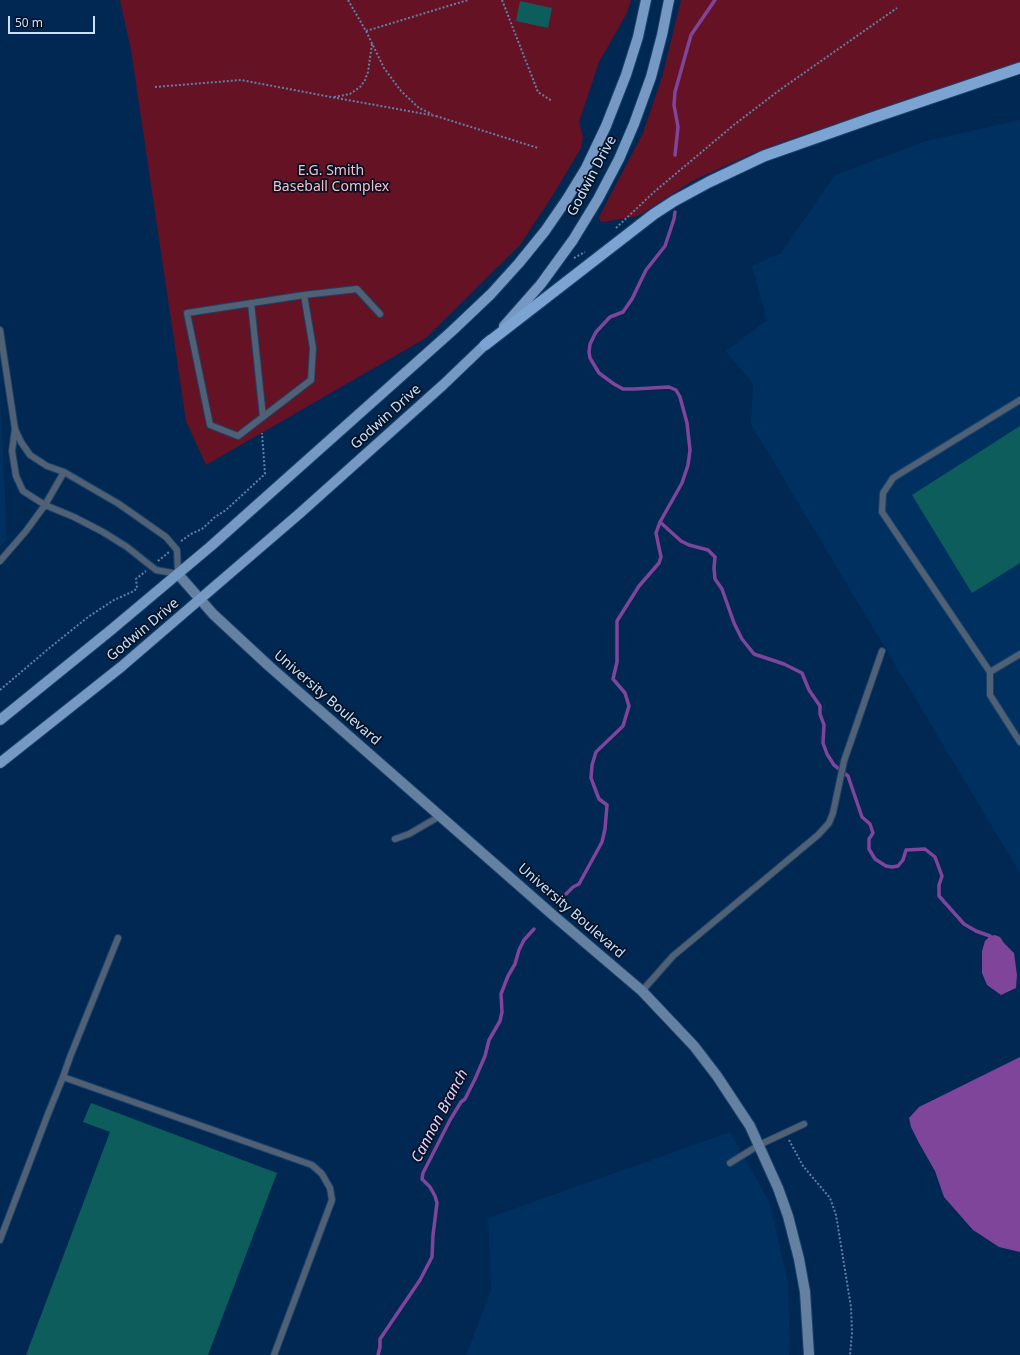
<!DOCTYPE html>
<html>
<head>
<meta charset="utf-8">
<style>
	body { margin:0 }
	#map { position:relative; width:1020px; height:1355px; overflow:hidden; background:#002852; font-family:"Noto Sans",sans-serif }
	canvas { display:block }
	.scale { position:absolute; left:8px; top:16px; width:87px; height:18px; box-sizing:border-box; border:2px solid #cae0fb; border-top:0; padding-left:5px; font-size:12px; line-height:14px; white-space:nowrap; color:#cae0fb; -webkit-text-stroke:3px #031224; paint-order:stroke }
</style>
</head>
<body>
<div id="map">
<canvas width="1020" height="1355"></canvas>
<div class="scale">50 m</div>
</div>
<script>
const context = document.querySelector('canvas').getContext('2d');
context.lineJoin = 'round';
function fillPath(path, color) { context.fillStyle = color; context.fill(path, 'evenodd'); }
const poly = rows => new Path2D(rows.map(r => 'M' + r).join(''));
function strokePath(path, color, width, dash) { context.strokeStyle = color; context.lineWidth = width; context.lineCap = dash ? 'butt' : 'round'; context.setLineDash(dash || []); context.stroke(path); }
function label(font, color, halo, rows, align = 'center') {
  context.font = font + ' "Noto Sans",sans-serif'; context.lineWidth = 3.5; context.setLineDash([]); context.textBaseline = 'middle'; context.strokeStyle = halo; context.fillStyle = color; for (const [text, x, y, turn = 0] of rows) {
    context.save(); context.translate(x, y); context.rotate((+turn || 0) * Math.PI / 180); context.textAlign = isNaN(turn) ? turn : align; if (halo) context.strokeText(text, 0, 0); context.fillText(text, 0, 0); context.restore();
  }
}
const built = poly([
	[1020,120,1020,873,751,424,753,384,726,351,767,320,752,266,781,253,835,175,926,141],
	[0,390,7,539,0,546],
	[730,1132,770,1203,788,1284,790,1344,789,1355,466,1355,491,1291,488,1218]
]);
const green = poly([
	[120,0,631,0,627,13,599,62,579,122,583,137,581,148,551,198,520,245,426,338,206,465,186,421,131,50],
	[681,0,1020,0,1020,62,791,139,756,152,694,180,638,216,603,222,600,221,599,217,643,133,662,77]
]);
const water = poly([
	[995,935,1000,937,1004,943,1014,953,1017,975,1016,988,1001,995,987,985,982,973,982,951,985,941,990,936],
	[1020,1057,1020,1252,999,1247,973,1230,944,1197,935,1171,919,1143,911,1127,909,1118,919,1107]
]);
const stream = poly([
	[675,155,678,127,674,105,675,92,691,35,715,0],
	[660,522,681,541,689,545,708,550,715,557,714,568,715,579,722,589,734,623,742,639,754,654,784,664,802,673,809,690,820,706,820,714,824,725,823,743,827,754,834,765,848,776,862,817,870,824,873,833,869,839,869,849,875,859,886,866,892,867,898,866,903,860,906,850,925,849,935,857,942,876,939,885,939,896,964,924,976,931,990,936],
	[566,894,573,887,579,884,602,842,605,829,607,805,599,799,597,794,591,778,592,765,596,752,623,726,629,706,625,693,613,679,617,662,617,621,639,586,659,563,661,557,656,533,660,522,682,483,688,465,690,450,687,423,680,397,676,390,669,387,634,389,623,389,614,384,599,373,590,358,589,352,590,344,596,332,610,317,623,312,632,299,646,270,665,246,674,219,675,212],
	[378,1355,380,1347,380,1339,420,1280,432,1257,433,1235,437,1203,435,1196,430,1187,422,1179,423,1173,450,1120,461,1102,465,1099,475,1079,485,1056,489,1040,500,1021,502,1012,501,994,508,976,515,964,519,950,524,940,534,929]
]);
const building = poly([
	[520,1,552,8,548,28,516,21],
	[1020,426,1020,563,972,593,912,495],
	[91,1103,277,1173,208,1355,26,1355,110,1132,83,1122]
]);
const path = poly([
	[348,0,366,31,384,68,401,91,419,108,432,114],
	[502,0,538,92,552,101],
	[366,31,468,0],
	[155,87,241,80,331,97,436,116],
	[334,97,350,94,360,87,365,80,368,72,372,44],
	[436,116,538,148],
	[616,228,654,192,735,124,781,89,897,8],
	[574,258,585,252],
	[181,541,191,534,202,529,215,517,226,510,265,474,262,433],
	[158,561,169,552],
	[0,690,47,650,88,617,114,600,134,591,137,588,136,579,146,571],
	[789,1140,803,1166,830,1198,836,1215,851,1307,852,1333,850,1355]
]);
const service = poly([
	[304,295,313,348,311,380,238,436,210,425,187,313,304,295,357,289,380,314],
	[251,303,263,417],
	[0,330,15,429],
	[1020,400,893,478,883,493,882,512,990,672,990,695,1020,742],
	[15,429,21,442,30,455,47,466,64,472,119,504,166,537,177,550,178,574,156,570,127,547,103,532,74,517,45,505,23,491,16,476,12,451,15,429],
	[0,561,26,531,45,505,64,472],
	[990,672,1020,654],
	[395,839,409,834,440,816],
	[642,991,673,956,818,835,829,823,833,813,844,761,882,651],
	[63,1077,70,1057,118,938],
	[730,1163,759,1145,804,1124],
	[0,1240,48,1114,63,1077,312,1165,322,1174,330,1188,332,1200,274,1355]
]);
const secondary = poly([
	[178,574,213,614,269,666,554,916,642,991,694,1046,717,1076,750,1126,778,1188,788,1216,799,1259,805,1292,809,1355]
]);
const primary = poly([
	[504,326,541,284,573,240,598,199,619,159,634,124,651,77,662,35,669,0],
	[0,720,111,630,211,546,452,331,491,294,519,263,545,231,567,199,586,168,606,126,626,75,638,37,646,0],
	[0,763,121,667,228,575,299,514,443,385,490,340]
]);
const trunk = poly([
	[485,345,654,214,674,201,709,182,764,156,869,119,1020,68]
]);
const parkNames = [
	["E.G. Smith",331,171],
	["Baseball Complex",331,187]
];
const streetNames = [
	["Godwin Drive",592,176,-62],
	["Godwin Drive",386,417,-42],
	["Godwin Drive",143,630,-40],
	["University Boulevard",327,698,41],
	["University Boulevard",571,911,41]
];
const waterNames = [
	["Cannon Branch",440,1116,-62]
];
fillPath(built, '#003060');
fillPath(green, '#651225');
fillPath(water, '#7e459a');
strokePath(stream, '#7e459a', 3.5);
fillPath(building, '#0d5d5c');
strokePath(service, '#1c426a', 8);
strokePath(secondary, '#1c426a', 12);
strokePath(primary, '#1c426a', 12);
strokePath(trunk, '#1c426a', 13);
strokePath(path, '#6180a3', 2, [2, 2]);
strokePath(service, '#506176', 6);
strokePath(secondary, '#6581a2', 10);
strokePath(primary, '#7599c3', 10);
strokePath(trunk, '#7ca4d2', 11);
label('14px', '#fabfc4', '#031224', parkNames);
label('14px', '#cae0fb', '#031224', streetNames);
label('italic 15px', '#eacdfa', '#031224', waterNames);
</script>
</body>
</html>
